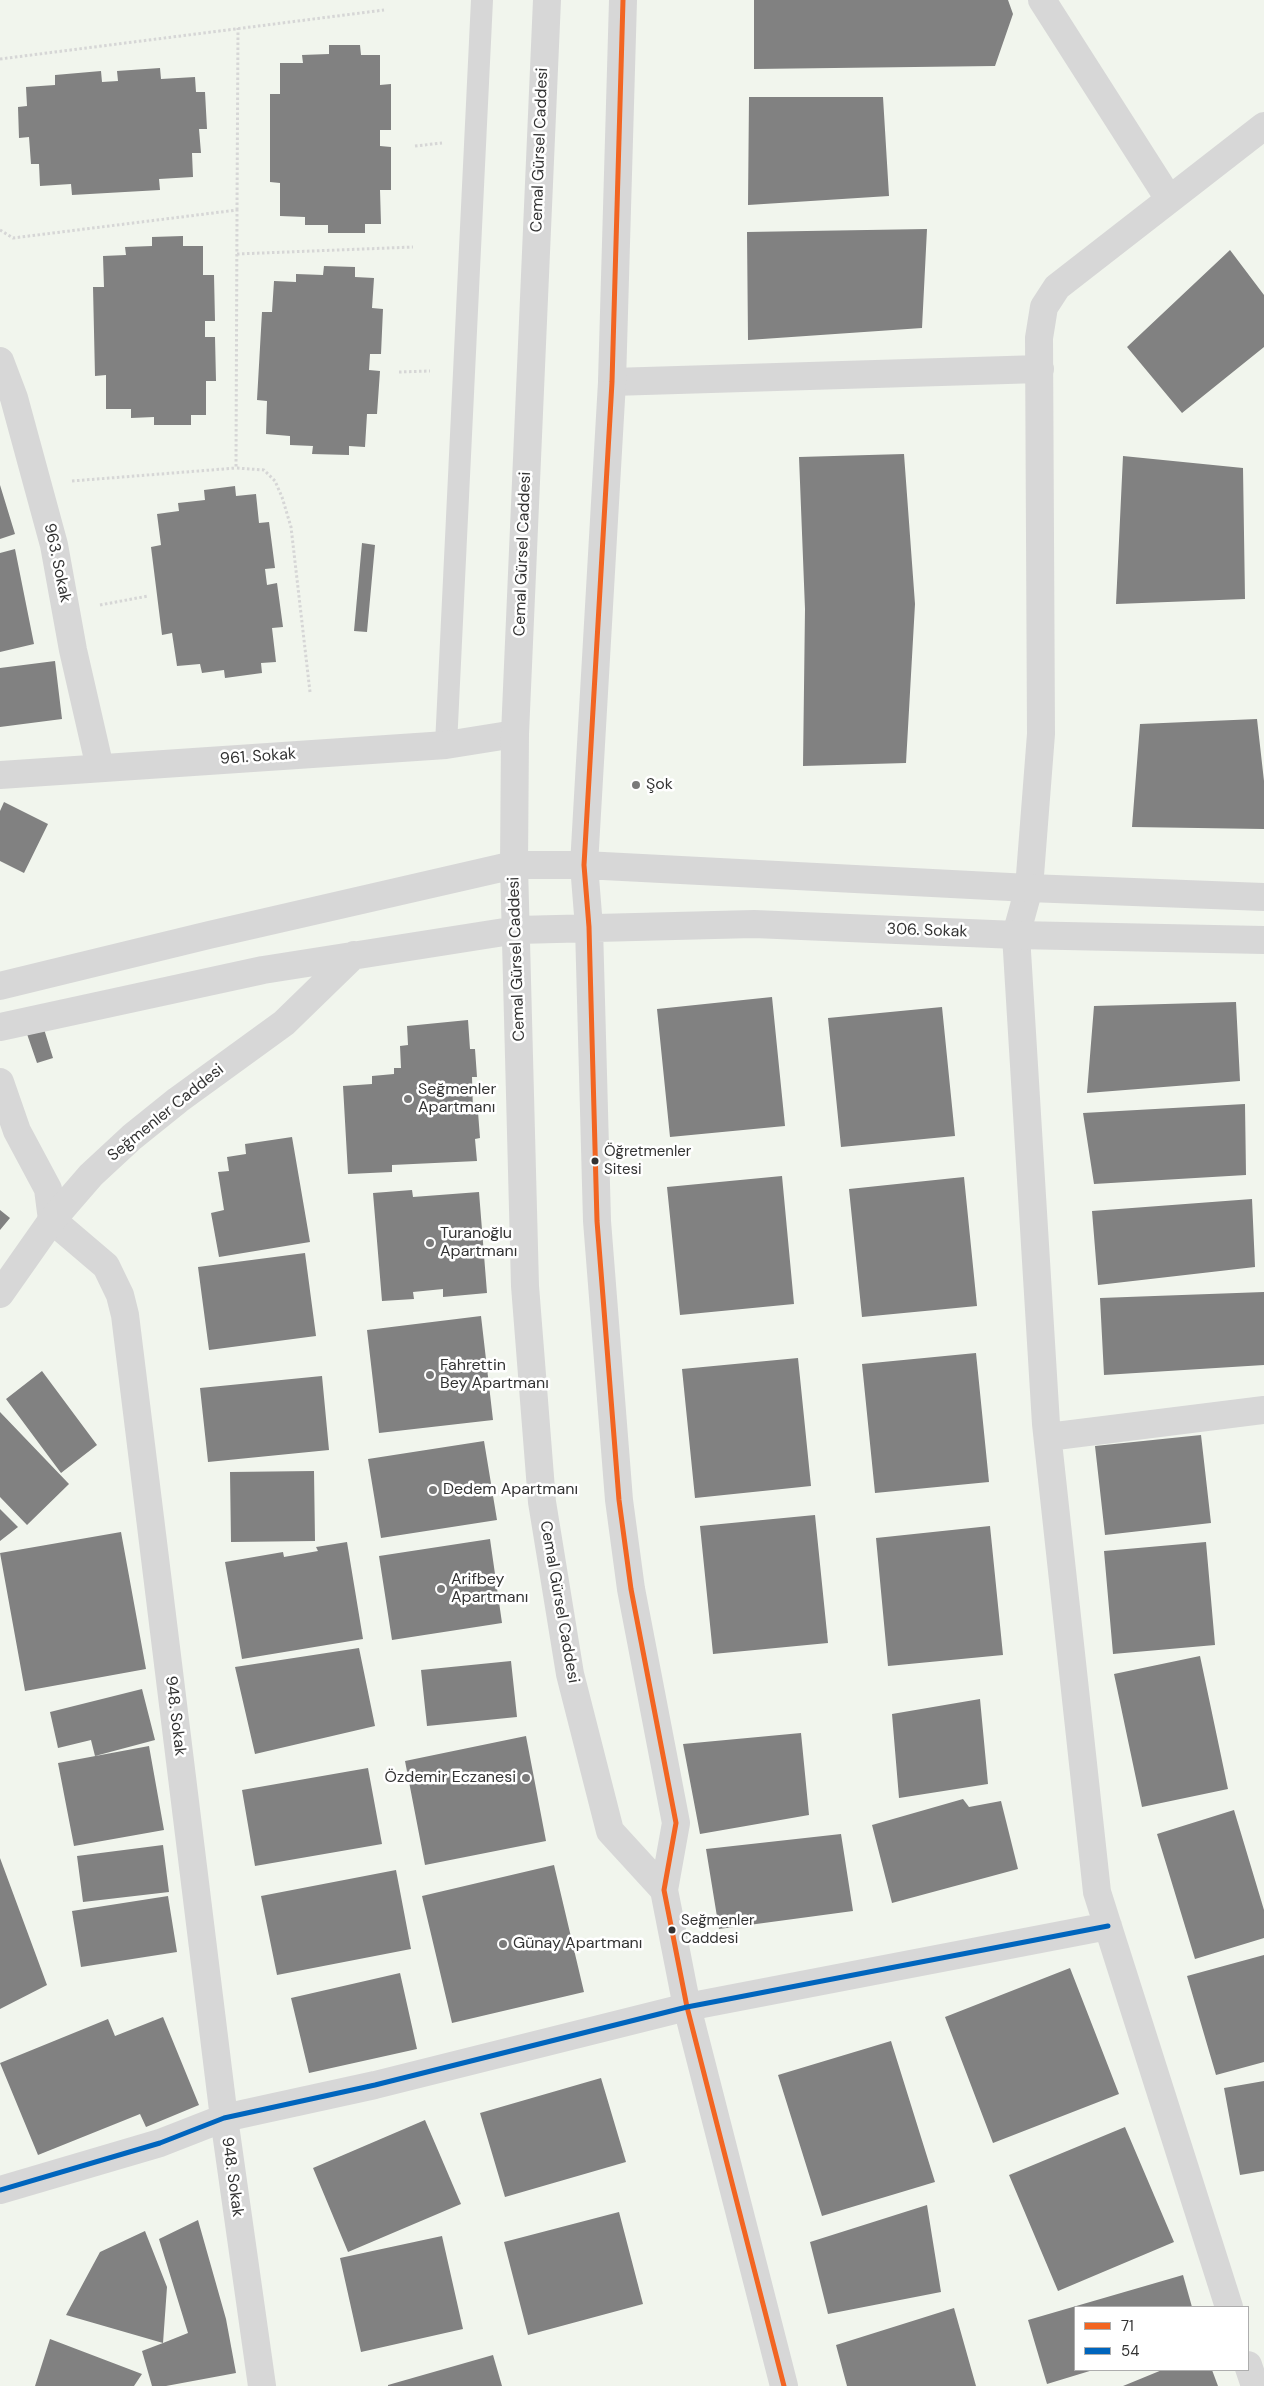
<!DOCTYPE html>
<html>
<head>
<meta charset="utf-8">
<style>
	body { margin:0 }
	#map { position:relative; width:1264px; height:2386px; overflow:hidden; background:#fff; font-family:"DM Sans",sans-serif }
	canvas { display:block }
	.legend { position:absolute; left:1074px; top:2306px; width:175px; height:65px; box-sizing:border-box; background:#fff; border:1px solid #adadad; margin:0; padding:6px 9px; list-style:none; font-size:15px; color:#333 }
	.legend li { display:flex; align-items:center; gap:10px; height:25px }
	.legend b { width:25px; border:1px solid #adadad }
</style>
</head>
<body>
<div id="map">
<canvas width="1264" height="2386"></canvas>
<ul class="legend">
<li><b style="height:6px;background:#f26522"></b>71</li>
<li><b style="height:6px;background:#0065bd"></b>54</li>
</ul>
</div>
<script>
const context = document.querySelector('canvas').getContext('2d');
context.lineJoin = 'round';
function fillPath(path, color) { context.fillStyle = color; context.fill(path, 'evenodd'); }
const poly = rows => new Path2D(rows.map(r => 'M' + r).join(''));
function strokePath(path, color, width, dash) { context.strokeStyle = color; context.lineWidth = width; context.lineCap = dash ? 'butt' : 'round'; context.setLineDash(dash || []); context.stroke(path); }
function label(font, color, halo, rows, align = 'center') {
  context.font = font + ' "DM Sans",sans-serif'; context.lineWidth = 5; context.setLineDash([]); context.textBaseline = 'middle'; context.strokeStyle = halo; context.fillStyle = color; for (const [text, x, y, turn = 0] of rows) {
    context.save(); context.translate(x, y); context.rotate((+turn || 0) * Math.PI / 180); context.textAlign = isNaN(turn) ? turn : align; if (halo) context.strokeText(text, 0, 0); context.fillText(text, 0, 0); context.restore();
  }
}
const green = poly([
	[0,0,1264,0,1264,2386,0,2386],
	[1075,2307,1248,2307,1248,2370,1075,2370]
]);
const building = poly([
	[754,0,1008,0,1013,14,995,66,754,69],
	[329,45,360,45,361,55,380,55,380,85,391,84,391,130,380,130,380,146,391,147,391,190,380,190,381,224,365,224,365,233,328,233,328,225,305,225,305,217,280,216,280,183,270,182,270,94,280,94,280,63,303,63,302,55,329,54],
	[160,68,161,79,195,77,196,92,205,92,207,129,199,129,201,153,192,153,193,177,159,179,160,190,72,195,71,184,40,186,39,164,31,164,29,137,19,138,18,107,27,106,26,87,55,85,55,75,101,71,102,82,118,81,117,71],
	[749,97,883,97,889,196,748,205],
	[927,229,922,328,748,340,747,232],
	[183,236,183,246,203,246,203,275,214,275,215,321,205,321,205,337,215,337,216,381,206,381,206,415,191,415,191,425,154,425,154,417,131,418,131,409,106,409,106,375,95,376,93,287,104,287,103,256,126,255,125,247,152,246,152,237],
	[1230,250,1264,295,1264,347,1182,413,1127,347],
	[324,266,355,267,355,277,374,278,372,308,383,309,381,354,370,354,369,370,380,371,377,414,367,414,365,447,349,446,349,455,312,454,313,446,290,445,290,436,266,434,267,401,257,400,262,312,272,312,274,281,296,282,296,274,323,275],
	[904,454,915,604,906,763,803,766,805,609,799,457],
	[1123,456,1243,468,1245,599,1116,604],
	[0,485,15,534,0,539],
	[235,486,236,496,256,494,259,523,269,522,275,568,265,569,267,585,277,583,283,627,272,628,276,662,261,663,262,673,225,678,224,670,202,673,200,664,177,666,172,633,162,635,151,547,161,545,157,514,179,511,178,503,205,500,204,490],
	[362,543,375,545,367,632,354,631],
	[15,549,34,644,0,652,0,553],
	[55,661,62,719,0,727,0,668],
	[1257,719,1264,781,1264,829,1132,827,1140,724],
	[4,802,48,824,24,873,0,861,0,811],
	[772,997,785,1126,670,1137,657,1009],
	[1236,1002,1240,1081,1087,1093,1094,1006],
	[942,1007,955,1136,841,1147,828,1018],
	[468,1020,470,1049,475,1049,477,1077,472,1077,473,1112,478,1112,480,1138,475,1139,477,1161,392,1165,392,1172,348,1174,343,1086,372,1084,372,1076,394,1074,394,1068,401,1068,400,1046,408,1045,407,1026],
	[44,1029,53,1058,37,1063,27,1034],
	[1245,1104,1246,1175,1094,1184,1083,1113],
	[292,1137,310,1242,219,1257,211,1213,224,1210,218,1172,229,1171,227,1157,246,1154,245,1144],
	[782,1176,794,1304,680,1315,667,1187],
	[964,1177,977,1306,862,1317,849,1189],
	[412,1190,413,1197,479,1192,487,1293,443,1297,443,1289,413,1292,414,1299,382,1301,373,1193],
	[1252,1199,1255,1267,1098,1285,1092,1211],
	[0,1210,10,1218,0,1230],
	[305,1253,316,1336,209,1350,198,1267],
	[1264,1292,1264,1365,1104,1375,1100,1298],
	[481,1316,493,1420,379,1433,367,1330],
	[976,1353,989,1482,875,1493,862,1364],
	[798,1358,811,1486,695,1498,682,1369],
	[42,1371,97,1445,61,1473,6,1399],
	[322,1376,329,1450,208,1462,200,1388],
	[0,1412,69,1484,27,1525,0,1497],
	[1201,1435,1211,1523,1105,1535,1095,1446],
	[484,1441,497,1520,381,1538,368,1459],
	[314,1471,315,1541,231,1542,230,1472],
	[0,1509,18,1527,0,1541],
	[815,1515,828,1643,713,1654,700,1526],
	[990,1526,1003,1655,888,1666,876,1538],
	[121,1532,146,1669,25,1691,0,1553],
	[490,1539,502,1623,392,1640,379,1556],
	[347,1542,363,1639,242,1659,225,1562,283,1552,284,1557,318,1551,316,1547],
	[1206,1542,1215,1645,1113,1654,1104,1551],
	[359,1648,375,1726,255,1754,235,1667],
	[1200,1656,1228,1789,1142,1807,1114,1674],
	[511,1661,517,1717,427,1726,421,1670],
	[142,1689,155,1740,95,1756,91,1740,58,1748,50,1712],
	[980,1699,988,1784,899,1798,892,1714],
	[801,1733,809,1815,700,1834,683,1744],
	[526,1736,546,1841,425,1865,405,1761],
	[149,1746,164,1830,74,1846,58,1763],
	[368,1768,382,1844,255,1866,242,1790],
	[963,1799,969,1807,1001,1801,1018,1869,892,1903,872,1825],
	[1234,1810,1264,1910,1264,1938,1195,1959,1157,1834],
	[841,1834,853,1911,719,1929,706,1849],
	[163,1845,169,1892,83,1902,77,1856],
	[0,1858,47,1985,0,2009],
	[554,1865,584,1992,452,2023,422,1896],
	[396,1870,411,1949,277,1975,261,1896],
	[168,1896,177,1952,81,1967,72,1911],
	[1264,1955,1264,2062,1216,2075,1187,1976],
	[1070,1968,1119,2094,993,2143,945,2017],
	[400,1973,417,2049,309,2073,291,1998],
	[163,2017,199,2105,146,2127,140,2114,38,2155,0,2063,108,2019,115,2036],
	[891,2041,935,2182,822,2216,778,2075],
	[601,2078,626,2162,505,2197,480,2113],
	[1264,2081,1264,2171,1240,2175,1224,2088],
	[425,2120,461,2204,348,2252,313,2168],
	[1125,2127,1174,2242,1058,2291,1009,2175],
	[927,2205,941,2292,828,2314,810,2242],
	[619,2212,643,2304,528,2335,504,2242],
	[198,2220,226,2319,236,2373,166,2386,152,2386,142,2351,163,2343,66,2315,100,2252,145,2231,167,2287,163,2343,188,2333,159,2239],
	[442,2236,463,2329,361,2352,340,2258],
	[1183,2275,1192,2307,1075,2307,1075,2370,1093,2370,1047,2384,1028,2320],
	[954,2308,976,2386,847,2386,836,2345],
	[50,2339,142,2374,134,2386,35,2386],
	[493,2355,502,2386,388,2386,388,2385],
	[1162,2370,1212,2370,1218,2386,1123,2386]
]);
const path = poly([
	[0,59,384,10],
	[415,146,442,143],
	[237,210,238,28],
	[0,230,13,238,237,210,236,468,264,470,275,481,282,497,291,527,310,692],
	[237,254,413,247],
	[399,372,430,371],
	[72,481,236,468],
	[100,605,148,596]
]);
const service = poly([
	[446,745,482,0]
]);
const minor = poly([
	[1042,0,1169,199],
	[0,361,14,398,54,545,73,650,100,768],
	[612,382,1040,369],
	[0,775,446,745,515,734],
	[0,1082,17,1131,48,1189,52,1220,106,1266,120,1295,125,1315,224,2118,262,2386],
	[1048,1437,1264,1410],
	[0,2190,160,2143,224,2118,375,2085,687,2007,1108,1926],
	[1229,2307,1097,1892,1046,1424,1016,935,1029,888,1041,734,1039,338,1044,307,1057,287,1264,126],
	[1248,2365,1255,2386]
]);
const tertiary = poly([
	[547,0,515,734,514,865,525,1286,542,1502,570,1674,610,1831,664,1890],
	[623,0,612,382,584,865,589,927,597,1221,619,1500,631,1589,676,1823,664,1890,687,2007,784,2386],
	[0,986,209,935,514,865,584,865,1029,888,1264,897],
	[0,1027,263,970,517,930,754,924,1016,935,1264,940],
	[0,1294,52,1220,91,1175,132,1137,178,1100,284,1023,354,955]
]);
const bus1 = poly([
	[623,0,612,382,584,865,589,927,597,1221,619,1500,631,1589,676,1823,664,1890,687,2007,784,2386]
]);
const bus2 = poly([
	[0,2190,160,2143,224,2118,375,2085,687,2007,1108,1926]
]);
const markers = [
	[636,785,5,"#7a7a7a"],
	[408,1099,5,"#7a7a7a"],
	[595,1161,4.5,"#333"],
	[430,1243,5,"#7a7a7a"],
	[430,1375,5,"#7a7a7a"],
	[433,1490,5,"#7a7a7a"],
	[441,1589,5,"#7a7a7a"],
	[526,1778,5,"#7a7a7a"],
	[672,1930,4.5,"#333"],
	[503,1944,5,"#7a7a7a"]
];
const busNames = [
	["Öğretmenler",604,1152],
	["Sitesi",604,1170],
	["Seğmenler",681,1921],
	["Caddesi",681,1939]
];
const streetNames = [
	["Cemal Gürsel Caddesi",540,150,-88],
	["Cemal Gürsel Caddesi",523,554,-88],
	["963. Sokak",57,563,78],
	["961. Sokak",258,757,-4],
	["306. Sokak",927,931,2],
	["Cemal Gürsel Caddesi",517,959,-92],
	["Seğmenler Caddesi",166,1113,-39],
	["Cemal Gürsel Caddesi",559,1602,80],
	["948. Sokak",175,1716,83],
	["948. Sokak",232,2177,82]
];
const poiNames = [
	["Şok",646,785],
	["Seğmenler",418,1090],
	["Apartmanı",418,1108],
	["Turanoğlu",440,1234],
	["Apartmanı",440,1252],
	["Fahrettin",440,1366],
	["Bey Apartmanı",440,1384],
	["Dedem Apartmanı",443,1490],
	["Arifbey",451,1580],
	["Apartmanı",451,1598],
	["Özdemir Eczanesi",516,1778,"right"],
	["Günay Apartmanı",513,1944]
];
fillPath(green, '#f1f5ed');
fillPath(building, '#818181');
strokePath(path, '#d6d6d6', 3, [2.5, 2.5]);
strokePath(service, '#d7d7d7', 22);
strokePath(minor, '#d7d7d7', 28);
strokePath(tertiary, '#d7d7d7', 28);
strokePath(bus1, '#f26522', 5);
strokePath(bus2, '#0065bd', 5);
for (const [x, y, r, color] of markers) { const dot = new Path2D(); dot.arc(x, y, r, 0, 2 * Math.PI); context.fillStyle = color; context.fill(dot); strokePath(dot, '#fff', 2); }
label('15px', '#333', '#fff', busNames, 'left');
label('16px', '#333', '#fff', streetNames);
label('16px', '#333', '#fff', poiNames, 'left');
</script>
</body>
</html>
